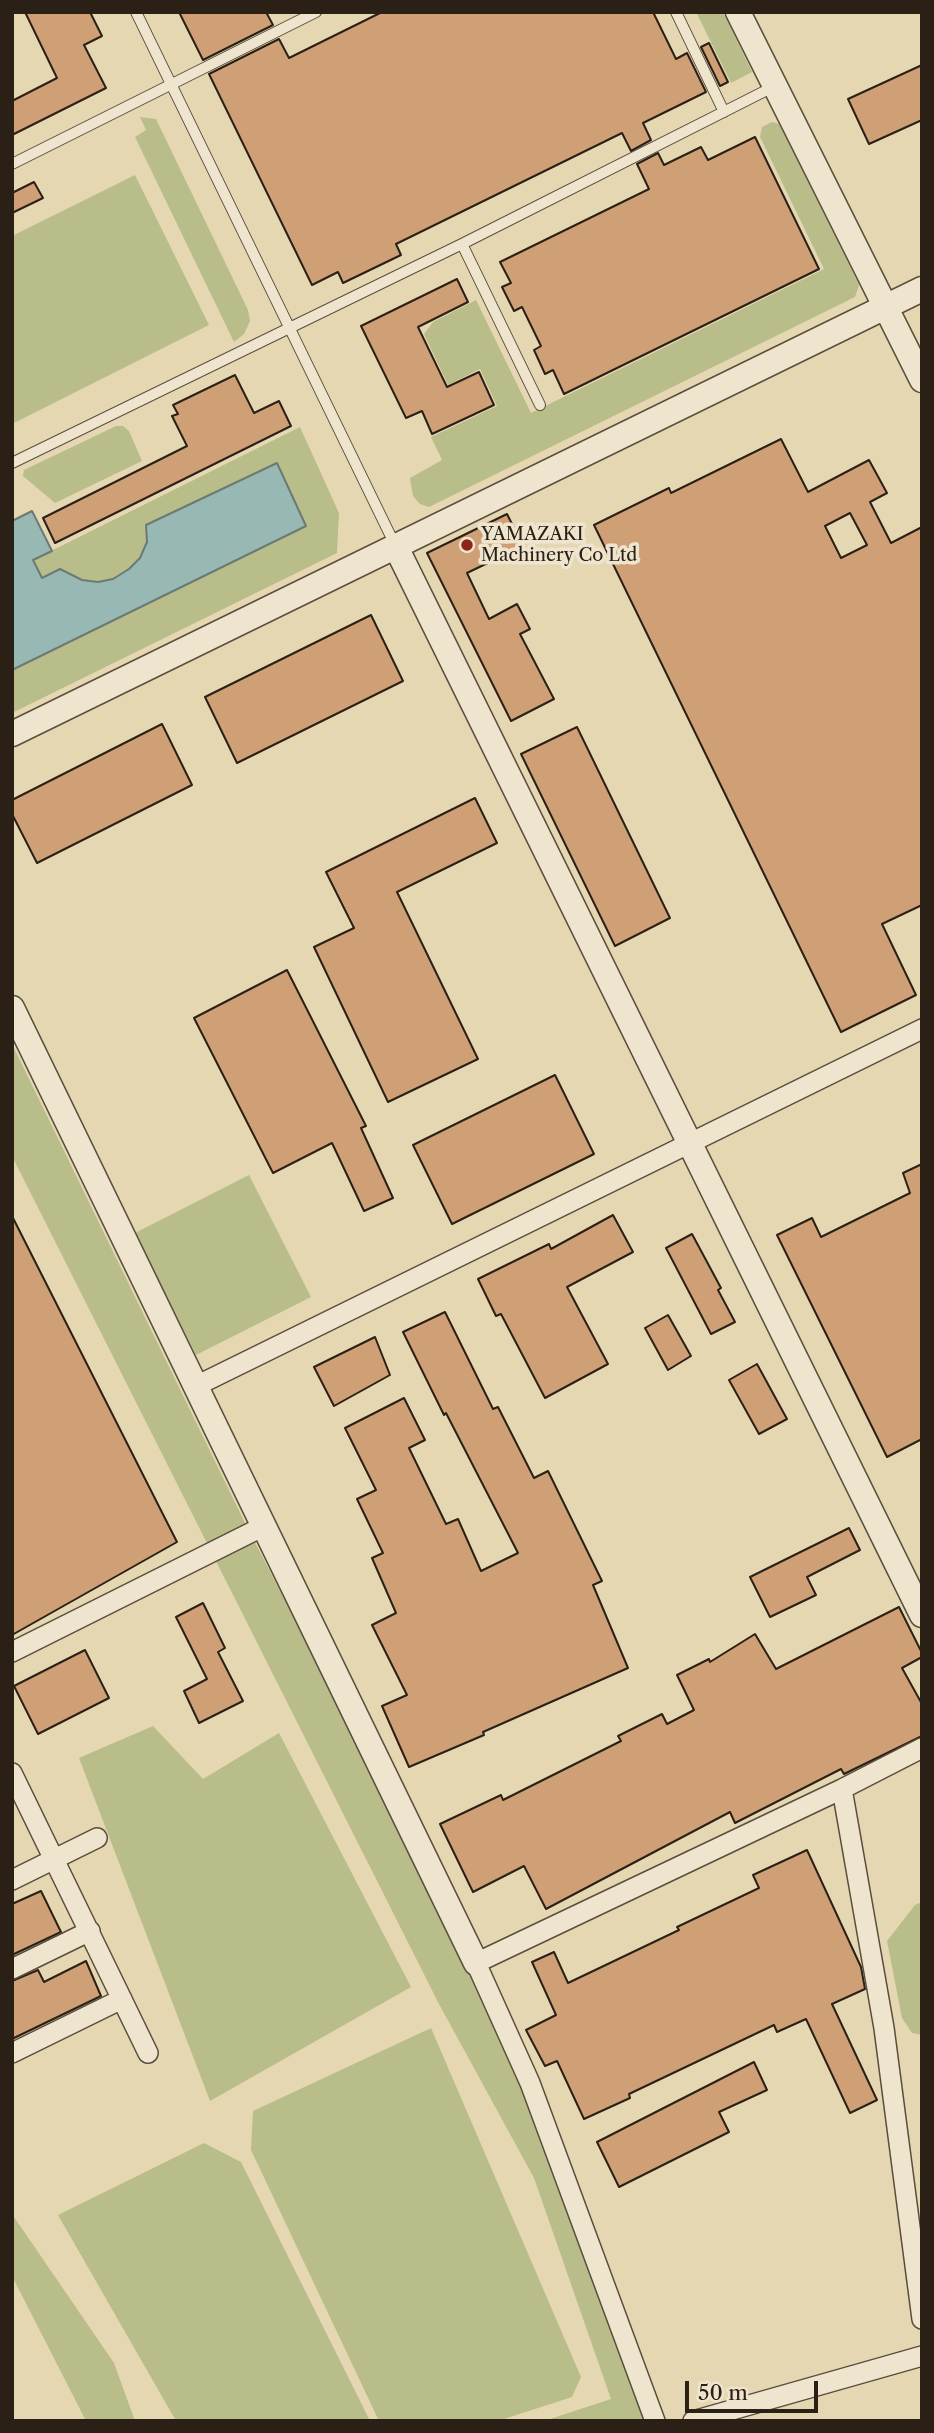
<!DOCTYPE html>
<html>
<head>
<meta charset="utf-8">
<style>
	body { margin:0 }
	#map { position:relative; width:934px; height:2433px; overflow:hidden; background:#e6d7b3; font-family:"Libre Caslon Text",serif }
	canvas { display:block }
	.frame { position:absolute; inset:0; border:14px solid #2a2016; pointer-events:none }
	.scale { position:absolute; left:685px; top:2381px; width:133px; height:32px; box-sizing:border-box; border:4px solid #2a2016; border-top:0; padding-left:9px; font-size:21px; line-height:24px; white-space:nowrap; color:#2a2016; -webkit-text-stroke:5px #efe5ce; paint-order:stroke }
</style>
</head>
<body>
<div id="map">
<canvas width="934" height="2433"></canvas>
<div class="frame"></div>
<div class="scale">50 m</div>
</div>
<script>
const context = document.querySelector('canvas').getContext('2d');
context.lineJoin = 'round';
function fillPath(path, color) { context.fillStyle = color; context.fill(path, 'evenodd'); }
const poly = rows => new Path2D(rows.map(r => 'M' + r).join(''));
function strokePath(path, color, width, dash) { context.strokeStyle = color; context.lineWidth = width; context.lineCap = dash ? 'butt' : 'round'; context.setLineDash(dash || []); context.stroke(path); }
function label(font, color, halo, rows, align = 'center') {
  context.font = font + ' "Libre Caslon Text",serif'; context.lineWidth = 7; context.setLineDash([]); context.textBaseline = 'middle'; context.strokeStyle = halo; context.fillStyle = color; for (const [text, x, y, turn = 0] of rows) {
    context.save(); context.translate(x, y); context.rotate((+turn || 0) * Math.PI / 180); context.textAlign = isNaN(turn) ? turn : align; if (halo) context.strokeText(text, 0, 0); context.fillText(text, 0, 0); context.restore();
  }
}
const green = poly([
	[696,12,723,12,752,72,731,83],
	[140,117,156,119,248,310,250,321,244,334,234,342,135,137,146,130],
	[772,122,779,124,859,285,855,297,429,507,420,504,413,496,410,478,442,460,431,437,497,406,480,369,448,385,424,334,433,322,476,300,531,413,824,269,760,137,762,127],
	[135,175,209,325,12,424,12,236],
	[116,426,123,426,129,431,142,461,55,503,23,476,24,470],
	[300,427,339,513,337,553,12,713,12,670,305,526,147,542,140,558,129,569,113,579,98,582,82,581,60,569,42,578,33,560],
	[12,1044,247,1527,493,2002,645,2420,544,2421,611,2399,534,2178,439,2004,12,1156],
	[249,1175,311,1297,196,1355,135,1233],
	[153,1726,203,1779,279,1733,411,1987,210,2101,79,1758],
	[922,1902,922,2035,912,2033,902,2018,887,1941,915,1905],
	[431,2028,581,2377,572,2397,498,2421,379,2421,251,2150,253,2111],
	[204,2143,241,2162,370,2421,176,2421,58,2215],
	[12,2214,114,2363,135,2421,86,2421,12,2276]
]);
const water = poly([
	[277,463,306,526,12,670,12,521,32,511,52,551,33,560,42,578,60,569,82,580,98,582,113,579,129,569,140,558,147,542,146,525,277,463]
]);
const building = poly([
	[25,12,90,12,102,36,84,45,106,88,12,135,12,101,57,78,25,12],
	[179,12,266,12,273,25,203,60,179,12],
	[382,12,653,12,676,59,687,53,706,92,643,123,651,140,631,151,622,133,396,244,401,255,343,283,338,272,312,285,209,74,279,39,289,58,382,12],
	[709,43,728,82,720,86,701,47,709,43],
	[922,65,922,120,869,144,848,99,922,65],
	[755,137,819,269,564,394,553,370,545,374,534,350,541,346,522,307,514,311,502,287,511,283,500,262,649,189,637,164,658,153,664,165,701,147,708,160,755,137],
	[34,182,43,198,12,213,12,193,34,182],
	[457,279,468,302,418,327,447,387,479,372,494,405,432,434,422,411,406,418,361,326,457,279],
	[235,375,254,413,279,401,291,426,55,543,43,518,187,446,172,416,178,414,173,405,235,375],
	[781,439,808,492,869,460,887,493,870,502,891,543,922,527,922,905,882,924,916,995,841,1032,594,525,669,488,671,493,781,439],
	[850,513,867,545,841,558,825,526,850,513],
	[507,514,523,546,467,573,489,619,517,604,530,629,520,634,554,699,511,721,427,553,507,514],
	[371,615,403,681,237,763,205,697,371,615],
	[162,724,192,785,37,863,12,814,12,800,162,724],
	[577,727,670,918,615,946,521,754,577,727],
	[475,798,497,843,397,892,478,1059,388,1102,314,947,354,928,326,872,475,798],
	[287,970,366,1126,361,1128,393,1198,364,1211,332,1143,273,1173,194,1018,287,970],
	[555,1075,594,1154,452,1224,413,1145,555,1075],
	[922,1164,922,1439,887,1457,777,1235,812,1218,821,1237,910,1193,903,1173,922,1164],
	[613,1215,633,1252,567,1287,608,1364,545,1398,501,1314,496,1316,478,1279,549,1244,551,1249,613,1215],
	[12,1216,177,1542,12,1635,12,1216],
	[692,1234,721,1288,718,1290,735,1322,711,1334,666,1248,692,1234],
	[445,1312,493,1409,498,1407,534,1478,548,1471,602,1581,593,1585,628,1668,483,1732,484,1735,409,1767,382,1706,407,1695,372,1625,396,1613,372,1558,383,1553,357,1499,376,1490,345,1428,404,1398,425,1440,409,1448,446,1524,458,1519,481,1571,518,1553,446,1413,444,1415,403,1332,445,1312],
	[668,1315,691,1356,668,1370,645,1328,668,1315],
	[375,1337,390,1375,334,1406,314,1367,375,1337],
	[757,1364,787,1419,759,1434,729,1380,757,1364],
	[849,1528,860,1550,807,1577,816,1595,770,1617,750,1577,849,1528],
	[203,1603,225,1648,218,1652,243,1701,199,1723,184,1691,207,1679,176,1617,203,1603],
	[899,1607,922,1653,922,1657,902,1668,922,1704,922,1736,844,1774,841,1769,735,1823,730,1812,546,1909,524,1866,473,1892,440,1824,501,1795,503,1800,621,1741,618,1736,662,1714,667,1724,694,1710,677,1675,709,1659,710,1662,755,1634,776,1669,899,1607],
	[85,1650,109,1698,38,1734,14,1686,85,1650],
	[807,1850,861,1967,865,1989,832,2004,877,2100,850,2113,806,2019,777,2032,774,2025,629,2094,630,2098,584,2119,557,2061,545,2066,526,2030,556,2015,532,1962,554,1952,568,1983,679,1930,677,1927,759,1888,753,1875,807,1850],
	[41,1891,61,1932,12,1955,12,1904,41,1891],
	[86,1961,101,1996,12,2039,12,1981,38,1970,44,1982,86,1961],
	[754,2062,767,2090,719,2112,729,2132,619,2187,597,2142,754,2062]
]);
const service = poly([
	[136,12,396,547],
	[676,12,724,112],
	[12,164,316,12],
	[462,244,540,405],
	[12,463,462,244,773,87]
]);
const minor = poly([
	[196,1386,922,1029],
	[12,1652,264,1526],
	[12,1773,148,2053],
	[842,1789,884,2028,922,2319],
	[12,1880,97,1838],
	[12,1969,90,1931],
	[12,2053,122,1999],
	[655,2421,530,2083,476,1963,842,1789,922,1748],
	[693,2421,922,2356]
]);
const tertiary = poly([
	[738,12,922,380],
	[396,547,922,1615],
	[12,734,922,289],
	[12,1008,476,1963]
]);
const markers = [
	[467,545,7,"#8f2418"]
];
const poiNames = [
	["YAMAZAKI",481,535],
	["Machinery Co Ltd",481,556]
];
fillPath(green, '#b8bd8a');
fillPath(water, '#97b8b3');
strokePath(water, '#6b7b74', 2);
fillPath(building, '#cf9f76');
strokePath(building, '#2a2016', 2);
strokePath(service, '#594e3d', 12);
strokePath(minor, '#594e3d', 22);
strokePath(tertiary, '#594e3d', 27);
strokePath(service, '#efe5ce', 10);
strokePath(minor, '#efe5ce', 19);
strokePath(tertiary, '#efe5ce', 24);
for (const [x, y, r, color] of markers) { const dot = new Path2D(); dot.arc(x, y, r, 0, 2 * Math.PI); context.fillStyle = color; context.fill(dot); strokePath(dot, '#efe5ce', 2.5); }
label('18px', '#2a2016', '#efe5ce', poiNames, 'left');
</script>
</body>
</html>
